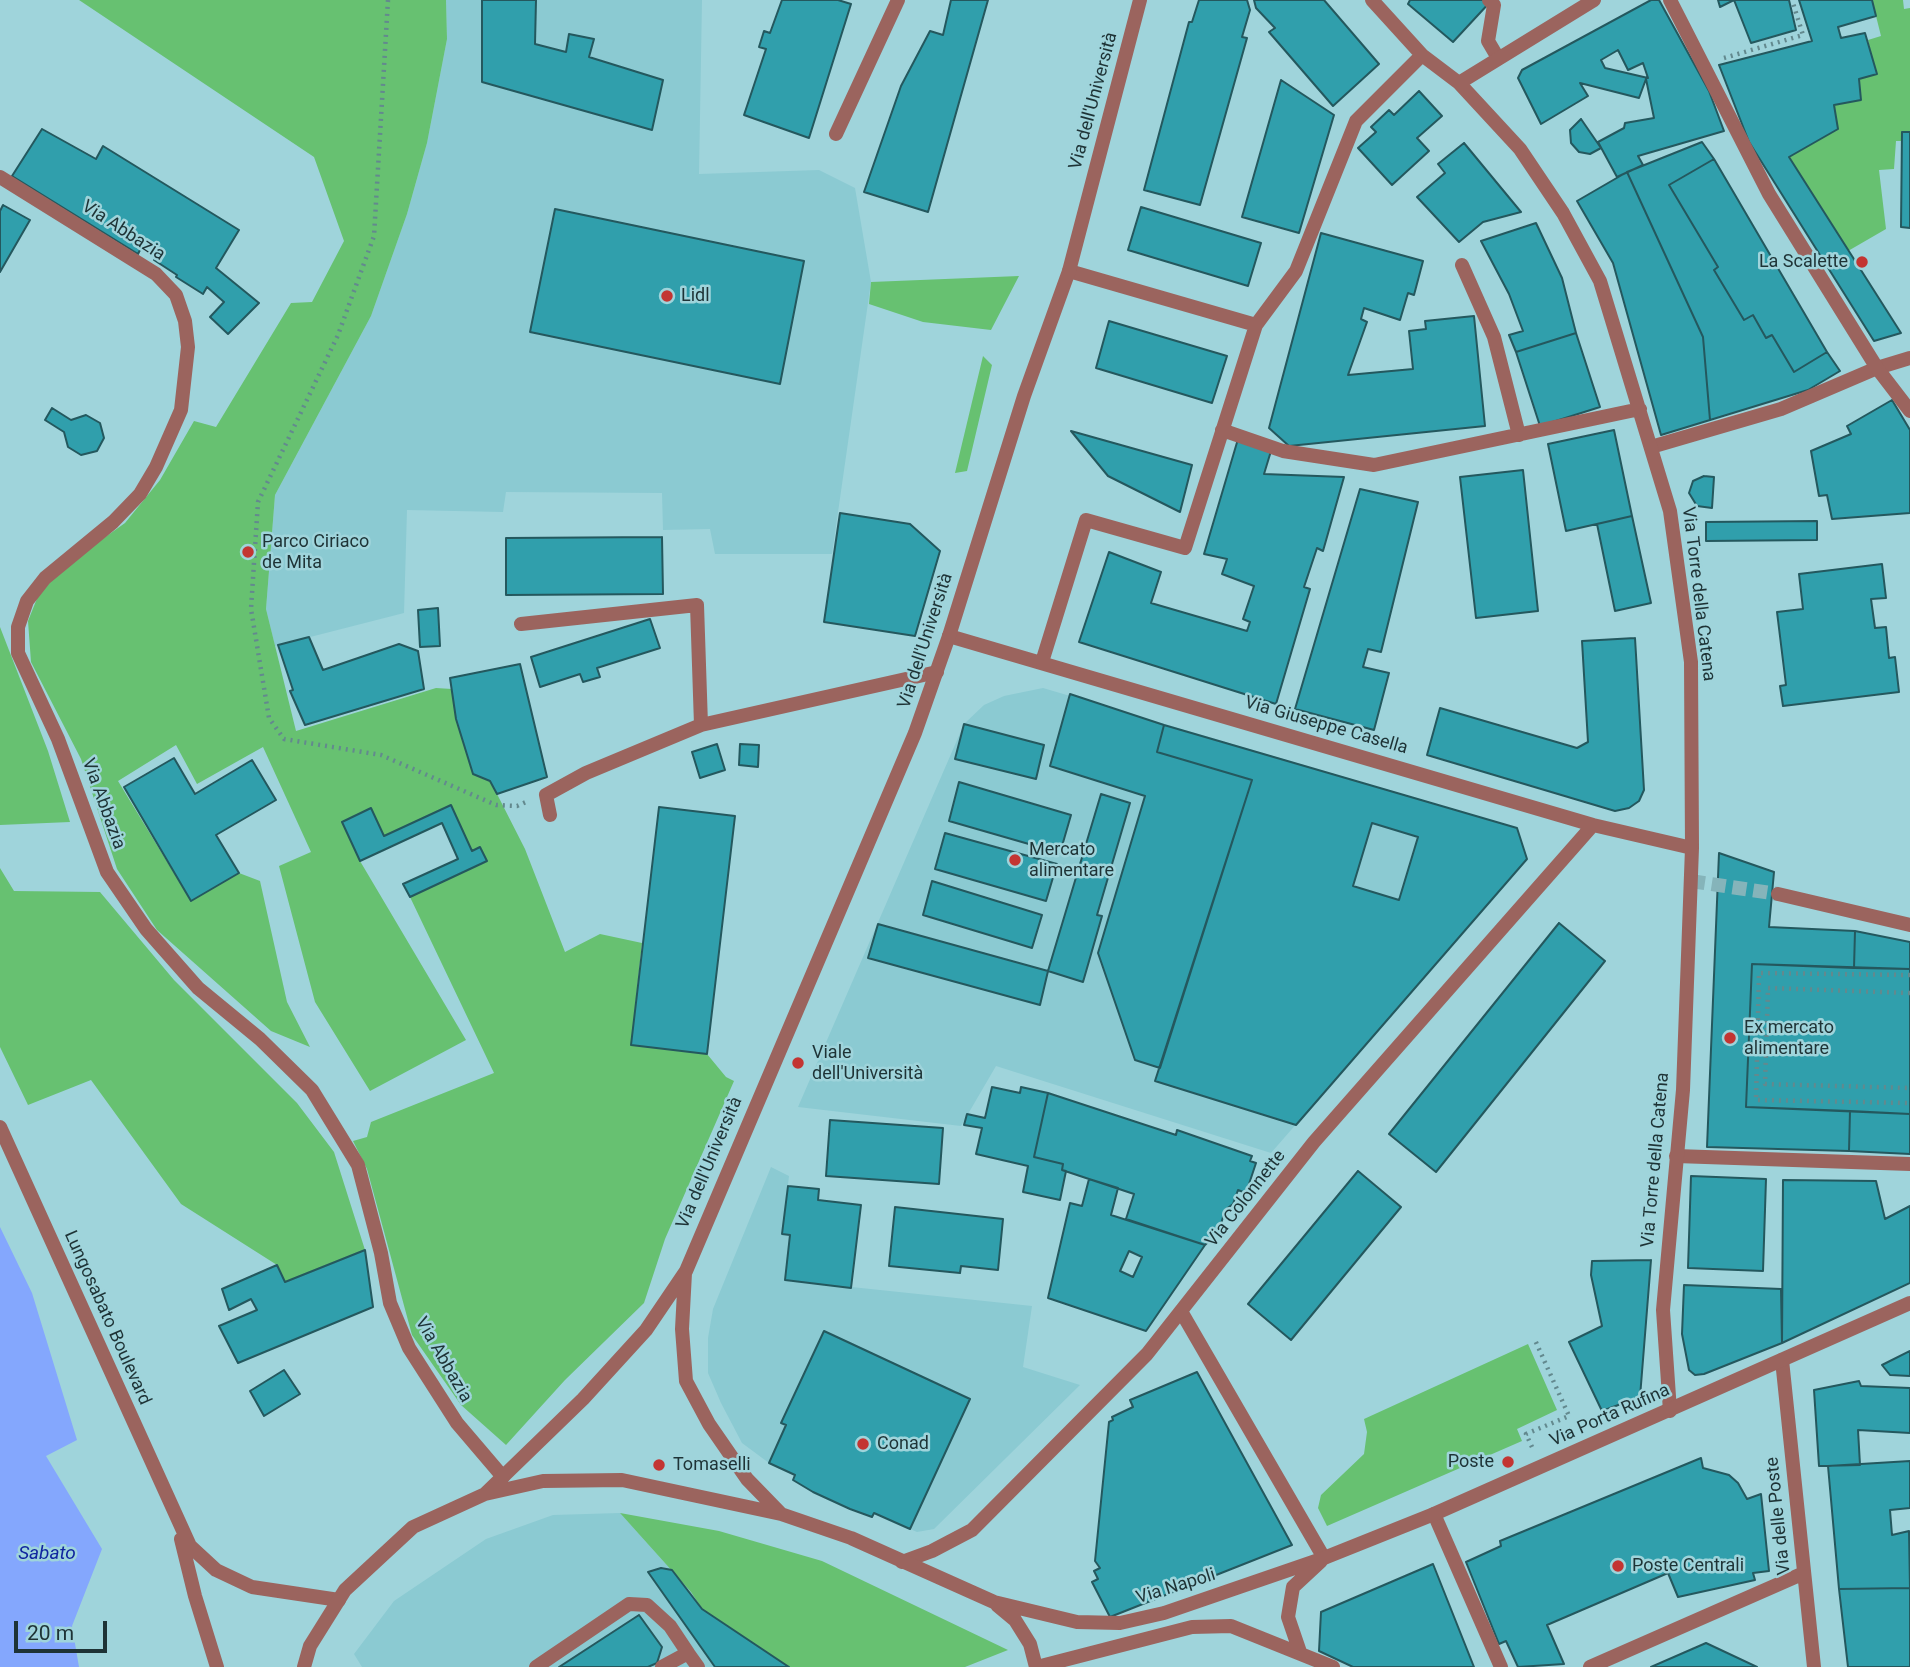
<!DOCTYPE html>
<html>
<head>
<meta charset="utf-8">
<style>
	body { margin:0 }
	#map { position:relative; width:1910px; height:1667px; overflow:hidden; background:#9fd4db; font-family:Roboto,sans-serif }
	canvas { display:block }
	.scale { position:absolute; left:14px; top:1621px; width:93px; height:32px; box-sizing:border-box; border:4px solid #1e3336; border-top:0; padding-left:9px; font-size:21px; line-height:24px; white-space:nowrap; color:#1e3336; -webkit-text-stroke:5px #9fd4db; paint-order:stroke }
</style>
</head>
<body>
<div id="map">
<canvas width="1910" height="1667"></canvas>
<div class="scale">20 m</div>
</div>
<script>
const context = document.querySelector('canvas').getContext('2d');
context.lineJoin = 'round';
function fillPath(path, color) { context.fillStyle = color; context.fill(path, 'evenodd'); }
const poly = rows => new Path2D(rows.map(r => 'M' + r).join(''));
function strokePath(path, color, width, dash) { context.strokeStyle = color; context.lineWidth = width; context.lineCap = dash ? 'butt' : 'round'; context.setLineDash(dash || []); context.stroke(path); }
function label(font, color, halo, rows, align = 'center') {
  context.font = font + ' Roboto,sans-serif'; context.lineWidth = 5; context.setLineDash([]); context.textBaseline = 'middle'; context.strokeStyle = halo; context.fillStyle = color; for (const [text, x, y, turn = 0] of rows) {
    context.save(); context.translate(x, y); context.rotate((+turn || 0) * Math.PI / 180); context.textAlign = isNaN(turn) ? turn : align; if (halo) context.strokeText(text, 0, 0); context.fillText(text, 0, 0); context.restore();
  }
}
const built = poly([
	[446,0,702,0,699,174,819,170,855,188,871,282,832,554,715,554,710,529,663,530,662,493,506,492,503,512,407,510,404,613,275,646,266,609,275,495,371,316,407,214,427,143,447,39],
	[1043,688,1517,828,1527,859,1271,1153,996,1066,961,1126,798,1107,964,724,984,705,1004,696],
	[771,1167,789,1176,782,1233,790,1235,785,1280,1032,1306,1023,1367,1080,1385,934,1529,917,1532,874,1513,872,1517,793,1480,795,1475,769,1463,742,1443,721,1403,708,1373,708,1338,713,1309],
	[620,1513,691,1592,702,1609,789,1667,362,1667,354,1654,394,1601,486,1539,553,1515]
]);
const green = poly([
	[79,0,446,0,447,39,427,143,407,214,371,316,275,495,266,609,296,731,436,688,452,689,456,719,473,774,490,781,497,794,525,849,565,952,600,934,642,943,631,1045,707,1054,726,1077,734,1081,665,1239,644,1303,565,1380,506,1445,461,1405,412,1335,367,1169,353,1141,367,1137,371,1122,494,1073,410,897,486,862,481,848,472,851,451,806,384,836,371,809,342,822,360,861,466,1040,370,1091,315,1002,279,866,311,852,263,747,197,784,176,745,118,781,191,901,239,873,260,881,287,1002,310,1047,271,1031,157,930,117,869,81,759,31,662,28,621,38,596,63,567,125,523,160,480,194,421,216,427,291,303,312,302,344,241,314,157],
	[1872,0,1903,0,1904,9,1910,8,1910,132,1902,141,1896,141,1894,169,1879,170,1886,229,1848,251,1789,157,1838,129,1834,105,1861,100,1859,79,1876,74,1868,40,1881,36],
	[1019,276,991,330,923,322,869,304,871,282],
	[983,356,992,365,967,471,955,473],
	[0,627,48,751,70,822,0,825],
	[0,868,14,891,100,892,174,980,297,1103,334,1152,365,1250,285,1282,277,1265,181,1204,91,1080,28,1105,0,1047],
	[1528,1344,1557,1410,1517,1429,1522,1441,1327,1526,1318,1508,1321,1495,1364,1454,1367,1432,1364,1419],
	[620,1513,719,1531,822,1561,1008,1650,965,1667,789,1667,702,1609,691,1592]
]);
const water = poly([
	[0,1227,32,1293,77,1440,46,1456,102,1549,72,1626,79,1667,0,1667]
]);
const building = poly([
	[482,0,536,0,535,44,566,52,569,34,594,39,589,57,663,80,652,130,482,82,482,0],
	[782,0,838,0,851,4,809,138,744,115,766,49,759,47,764,31,770,33,782,0],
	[951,0,988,0,928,212,864,192,901,86,930,31,943,35,951,0],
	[1199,0,1247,0,1250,10,1242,37,1247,38,1200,205,1144,190,1189,22,1192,22,1199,0],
	[1254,0,1324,0,1379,64,1333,106,1269,32,1275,28,1256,8,1254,0],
	[1410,0,1490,0,1491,1,1453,42,1408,4,1410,0],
	[1651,0,1659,0,1709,91,1724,131,1638,156,1643,165,1617,177,1598,142,1624,128,1625,123,1654,118,1646,79,1639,98,1580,83,1588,96,1541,124,1518,78,1522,70,1651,0],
	[1618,50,1628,70,1643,63,1648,78,1605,68,1601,60,1618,50],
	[1718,0,1789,0,1796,30,1751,43,1734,0,1720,7,1718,0],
	[1799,0,1872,0,1876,16,1838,27,1841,38,1865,33,1877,74,1859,79,1861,100,1834,105,1838,129,1789,157,1901,333,1874,341,1749,142,1719,65,1812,41,1799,0],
	[1281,80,1334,115,1299,233,1242,217,1281,80],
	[1419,91,1442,116,1417,138,1429,151,1392,185,1358,148,1376,132,1371,127,1389,110,1394,115,1419,91],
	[1581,119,1601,148,1590,154,1579,152,1571,143,1570,130,1581,119],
	[42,129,96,159,103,146,239,230,216,268,259,303,228,334,210,317,224,302,207,287,203,294,176,277,177,275,154,260,156,255,142,246,138,254,12,176,42,129],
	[1902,132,1910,132,1910,228,1901,227,1902,132],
	[1702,142,1714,159,1669,185,1718,267,1714,270,1744,320,1753,315,1766,338,1772,335,1794,372,1827,352,1840,371,1808,390,1710,420,1703,337,1627,172,1702,142],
	[1464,143,1521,212,1483,222,1459,242,1417,197,1445,173,1438,164,1464,143],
	[1714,159,1827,352,1794,372,1772,335,1766,338,1753,315,1744,320,1714,270,1718,267,1669,185,1714,159],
	[1627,172,1703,337,1710,420,1661,435,1613,263,1577,201,1627,172],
	[3,205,30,220,0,272,0,211,3,205],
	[1141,207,1261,243,1248,286,1128,250,1141,207],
	[555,209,804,261,780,384,530,332,555,209],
	[1536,223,1562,278,1576,333,1516,352,1509,335,1523,331,1509,294,1481,241,1536,223],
	[1321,233,1423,261,1414,295,1408,293,1400,320,1364,308,1361,319,1367,322,1348,375,1413,369,1409,331,1426,329,1425,321,1474,316,1485,426,1289,446,1269,428,1321,233],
	[1109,321,1227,356,1212,403,1096,368,1109,321],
	[1576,333,1600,407,1540,426,1516,352,1576,333],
	[1892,400,1910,430,1910,513,1832,519,1827,495,1819,496,1811,451,1851,434,1847,426,1892,400],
	[52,408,71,420,86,415,100,423,104,438,97,451,81,455,68,447,64,432,45,420,52,408],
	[1614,430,1632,516,1566,531,1548,444,1614,430],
	[1071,431,1192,465,1180,512,1108,476,1071,431],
	[1238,439,1271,451,1264,474,1344,477,1323,551,1317,548,1304,587,1310,589,1276,704,1079,642,1109,552,1161,572,1151,603,1247,631,1250,622,1243,619,1254,586,1222,574,1227,559,1204,554,1238,439],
	[1523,470,1538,611,1476,618,1460,477,1523,470],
	[1704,476,1714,477,1712,508,1697,506,1689,493,1693,481,1704,476],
	[1360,489,1418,502,1381,652,1368,649,1363,667,1389,673,1374,730,1295,709,1360,489],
	[840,513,910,524,940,551,915,636,824,622,840,513],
	[1632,516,1651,603,1615,611,1597,524,1632,516],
	[1817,521,1817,540,1706,541,1706,522,1817,521],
	[662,537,663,594,506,595,506,538,662,537],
	[1882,564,1886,598,1871,599,1875,628,1886,627,1889,658,1895,657,1899,692,1783,706,1780,686,1786,685,1777,612,1803,609,1799,574,1882,564],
	[438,608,440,646,420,647,418,610,438,608],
	[650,619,660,648,597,668,600,677,583,682,580,674,540,687,531,657,650,619],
	[309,637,323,670,399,644,418,651,424,689,305,725,290,691,293,690,278,645,309,637],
	[1635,638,1644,790,1639,801,1629,808,1615,811,1427,755,1440,708,1577,748,1588,742,1582,641,1635,638],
	[520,664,547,777,497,794,490,781,473,774,456,719,450,678,520,664],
	[1070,694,1164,725,1157,752,1252,780,1160,1068,1135,1060,1098,953,1145,796,1050,766,1070,694],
	[964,724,1044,745,1036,779,955,759,964,724],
	[1164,725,1517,828,1527,859,1296,1125,1155,1081,1252,780,1157,752,1164,725],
	[1372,823,1418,837,1399,900,1353,886,1372,823],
	[717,744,725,770,700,778,692,752,717,744],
	[740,744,759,745,758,767,739,765,740,744],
	[174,758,195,794,252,760,276,800,216,835,239,873,191,901,124,787,174,758],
	[959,782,1071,815,1060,853,949,821,959,782],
	[1101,794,1130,803,1097,915,1102,916,1083,982,1048,971,1101,794],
	[451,805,472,851,480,847,487,861,410,897,403,884,458,859,442,823,360,861,342,822,371,808,384,836,451,805],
	[659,807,735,816,707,1054,631,1045,659,807],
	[945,833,1057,864,1046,901,935,869,945,833],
	[1719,853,1774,872,1769,927,1855,931,1854,968,1752,964,1746,1107,1850,1111,1849,1151,1707,1147,1719,853],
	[932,881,1042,915,1032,948,923,915,932,881],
	[1559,923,1605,961,1436,1172,1389,1134,1559,923],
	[878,924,1048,971,1040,1005,868,958,878,924],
	[1855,931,1910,942,1910,969,1854,968,1855,931],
	[1752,964,1910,969,1910,1114,1746,1107,1752,964],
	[992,1087,1020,1093,1021,1087,1048,1093,1034,1157,1063,1164,1062,1170,1066,1171,1060,1200,1023,1192,1028,1166,976,1154,982,1128,964,1125,967,1114,985,1118,992,1087],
	[1048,1093,1176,1135,1177,1130,1252,1156,1250,1161,1256,1163,1246,1193,1238,1190,1233,1204,1225,1210,1219,1231,1205,1245,1126,1219,1134,1194,1062,1170,1063,1164,1034,1157,1048,1093],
	[1850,1111,1910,1114,1910,1154,1849,1151,1850,1111],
	[830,1120,943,1128,939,1184,826,1176,830,1120],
	[1358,1171,1401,1207,1291,1340,1248,1304,1358,1171],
	[1691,1176,1766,1179,1763,1271,1688,1268,1691,1176],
	[1089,1179,1118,1188,1111,1215,1205,1245,1146,1331,1048,1298,1070,1203,1082,1206,1089,1179],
	[1129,1251,1142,1257,1133,1277,1120,1271,1129,1251],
	[1783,1180,1876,1181,1885,1219,1910,1206,1910,1283,1782,1343,1783,1180],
	[788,1186,819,1189,818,1200,861,1205,851,1288,785,1280,790,1235,782,1234,788,1186],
	[895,1207,1003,1219,998,1270,961,1266,960,1273,889,1266,895,1207],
	[365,1250,373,1307,238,1363,219,1326,257,1310,251,1299,229,1310,222,1289,277,1265,285,1282,365,1250],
	[1651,1260,1640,1397,1602,1411,1569,1342,1602,1326,1591,1275,1592,1261,1651,1260],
	[1684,1285,1781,1289,1782,1343,1704,1374,1695,1375,1689,1370,1682,1334,1684,1285],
	[824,1331,970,1399,910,1529,874,1513,872,1517,850,1509,813,1492,793,1480,795,1475,769,1463,786,1425,781,1423,824,1331],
	[1910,1351,1910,1376,1890,1375,1882,1365,1910,1351],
	[284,1370,300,1394,264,1416,250,1391,284,1370],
	[1197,1372,1292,1545,1110,1617,1092,1582,1098,1579,1094,1571,1100,1568,1095,1561,1109,1422,1113,1420,1112,1417,1133,1407,1130,1400,1197,1372],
	[1859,1381,1861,1386,1910,1388,1910,1433,1858,1430,1860,1465,1819,1466,1814,1390,1859,1381],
	[1701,1458,1703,1468,1729,1475,1738,1483,1747,1499,1761,1494,1769,1571,1753,1573,1755,1580,1678,1597,1668,1573,1547,1625,1564,1664,1518,1667,1506,1641,1499,1644,1466,1562,1501,1546,1500,1541,1701,1458],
	[1910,1461,1910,1508,1890,1510,1892,1535,1909,1531,1910,1588,1839,1589,1828,1466,1910,1461],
	[1433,1564,1474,1667,1353,1667,1319,1651,1321,1612,1433,1564],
	[661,1568,672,1570,702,1609,789,1667,715,1667,648,1572,661,1568],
	[1910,1588,1910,1667,1848,1667,1839,1589,1910,1588],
	[639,1615,662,1647,657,1663,648,1667,559,1667,639,1615],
	[1706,1643,1757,1667,1651,1667,1706,1643]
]);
const pedestrianTunnel = poly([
	[1691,881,1778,894]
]);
const path = poly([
	[388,0,374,236,338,335,258,502,251,609,269,718,284,739,381,755,496,805,517,806,526,802],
	[1724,58,1803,35,1792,0],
	[1910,975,1759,973,1756,1100,1910,1103],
	[1910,993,1768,988,1765,1084,1910,1088],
	[1532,1447,1526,1434,1569,1416,1535,1340]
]);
const service = poly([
	[1489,0,1494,5,1488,41,1498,58],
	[1651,447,1781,409,1877,368,1910,358],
	[521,624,697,605,701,725],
	[550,815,546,795,586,773,701,725,937,672],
	[1676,1156,1910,1164],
	[536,1667,629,1604,647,1605,670,1626,688,1653],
	[662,1667,688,1653,698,1667]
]);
const pedestrian = poly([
	[1778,894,1910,925],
	[0,1127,190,1546,216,1570,252,1587,339,1600],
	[181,1539,195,1596,217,1667]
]);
const minor = poly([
	[1372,0,1422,55,1459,83,1520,149,1563,213,1600,281,1670,511,1691,662,1692,848,1683,1090,1663,1310,1670,1411],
	[1670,0,1769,194,1877,368,1910,411],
	[1459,83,1594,0],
	[836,134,898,0],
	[0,177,156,274,176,295,185,321,188,347,181,410,156,467,140,494,113,522,45,578,27,601,18,627,18,653,58,739,107,872,146,929,198,988,260,1039,312,1090,358,1165,381,1253,390,1303,409,1348,457,1423,503,1477],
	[1462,265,1494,337,1519,435],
	[1256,325,1296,271,1356,121,1422,55],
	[1222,430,1283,451,1374,465,1640,409],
	[949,636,1593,825,1692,848],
	[1042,662,1086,520,1185,548,1256,325,1069,271],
	[1182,1313,1324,1558],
	[1782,1360,1814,1667],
	[1434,1514,1501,1667],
	[902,1562,932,1551,972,1530,1147,1354,1314,1142,1593,825],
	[1590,1667,1804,1573]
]);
const tertiary = poly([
	[685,1273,682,1329,686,1381,709,1424,747,1479,781,1514],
	[486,1493,583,1399,646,1330,686,1271,915,733,949,636,1024,396,1069,271,1140,0],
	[997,1605,1015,1620,1030,1644,1036,1667],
	[1300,1652,1288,1617,1293,1587,1321,1561],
	[304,1667,310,1646,345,1590,413,1527,485,1494,543,1481,622,1480,781,1514,851,1538,994,1602,1077,1622,1120,1623,1164,1613,1324,1558,1434,1514,1910,1303],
	[1037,1667,1192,1627,1231,1626,1333,1667]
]);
const markers = [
	[1862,262,7,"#c33532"],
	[667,296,7,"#c33532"],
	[248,552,7,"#c33532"],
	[1015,860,7,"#c33532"],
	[1730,1038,7,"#c33532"],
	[798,1063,7,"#c33532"],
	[863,1444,7,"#c33532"],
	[1508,1462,7,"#c33532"],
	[659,1465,7,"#c33532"],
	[1618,1566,7,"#c33532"]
];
const streetNames = [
	["Via dell'Università",1094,101,-75],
	["Via Abbazia",123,231,33],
	["Via Torre della Catena",1698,594,83],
	["Via dell'Università",926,641,-72],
	["Via Giuseppe Casella",1326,726,16],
	["Via Abbazia",103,804,70],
	["Via Torre della Catena",1656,1160,-85],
	["Via dell'Università",710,1163,-67],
	["Via Colonnette",1246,1199,-52],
	["Lungosabato Boulevard",107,1318,66],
	["Via Abbazia",443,1360,60],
	["Via Porta Rufina",1610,1416,-24],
	["Via delle Poste",1779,1516,-96],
	["Via Napoli",1176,1587,-17]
];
const poiNames = [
	["La Scalette",1848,262,"right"],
	["Lidl",681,296],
	["Parco Ciriaco",262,542],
	["de Mita",262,563],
	["Mercato",1029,850],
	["alimentare",1029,871],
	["Ex mercato",1744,1028],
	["alimentare",1744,1049],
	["Viale",812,1053],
	["dell'Università",812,1074],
	["Conad",877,1444],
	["Poste",1494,1462,"right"],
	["Tomaselli",673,1465],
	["Poste Centrali",1632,1566]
];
const waterNames = [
	["Sabato",47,1554]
];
fillPath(built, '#8bcad2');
fillPath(green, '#67c171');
fillPath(water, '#84a7fd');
fillPath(building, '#309fac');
strokePath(building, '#24585e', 2);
strokePath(pedestrianTunnel, '#85b4ba', 14, [14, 7]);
strokePath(path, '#63898e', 4.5, [2, 5]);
strokePath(service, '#9b645e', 14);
strokePath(pedestrian, '#9b645e', 14);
strokePath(minor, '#9b645e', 14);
strokePath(tertiary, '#9b645e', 14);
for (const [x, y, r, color] of markers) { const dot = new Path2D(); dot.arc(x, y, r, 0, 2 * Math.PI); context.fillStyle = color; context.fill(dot); strokePath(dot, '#9fd4db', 2.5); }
label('18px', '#1e3336', '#9fd4db', streetNames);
label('18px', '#1e3336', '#9fd4db', poiNames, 'left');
label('italic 19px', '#10259f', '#9fd4db', waterNames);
</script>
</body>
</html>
